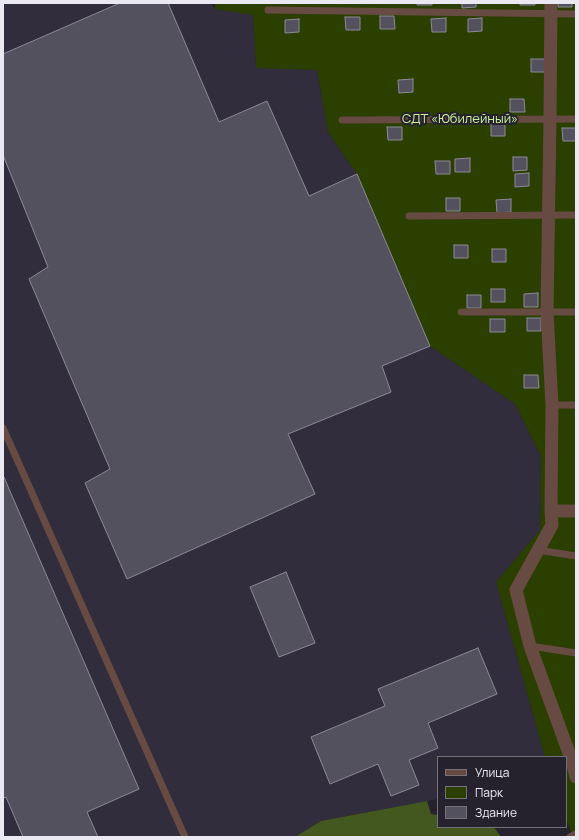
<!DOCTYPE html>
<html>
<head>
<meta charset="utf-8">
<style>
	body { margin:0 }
	#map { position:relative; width:579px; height:840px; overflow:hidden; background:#25222d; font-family:Manrope,sans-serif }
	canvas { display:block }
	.frame { position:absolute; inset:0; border:4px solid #eae8f0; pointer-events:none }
	.legend { position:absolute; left:437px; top:756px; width:130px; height:72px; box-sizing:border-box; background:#25222d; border:1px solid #74717b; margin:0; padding:5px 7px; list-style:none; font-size:12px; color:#eae8f0 }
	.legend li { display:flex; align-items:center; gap:8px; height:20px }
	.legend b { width:20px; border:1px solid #74717b }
</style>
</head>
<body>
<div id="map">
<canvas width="579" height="840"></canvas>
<div class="frame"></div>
<ul class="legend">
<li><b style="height:5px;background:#674b43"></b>Улица</li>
<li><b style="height:11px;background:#2a3f00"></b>Парк</li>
<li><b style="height:11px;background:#53515d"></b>Здание</li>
</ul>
</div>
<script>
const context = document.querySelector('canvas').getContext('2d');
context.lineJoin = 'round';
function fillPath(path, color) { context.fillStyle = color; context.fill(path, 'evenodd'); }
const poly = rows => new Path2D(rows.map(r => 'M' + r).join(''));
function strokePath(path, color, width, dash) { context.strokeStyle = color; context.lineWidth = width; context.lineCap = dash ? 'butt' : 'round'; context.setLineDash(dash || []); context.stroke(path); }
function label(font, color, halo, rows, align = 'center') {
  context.font = font + ' Manrope,sans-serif'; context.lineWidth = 4; context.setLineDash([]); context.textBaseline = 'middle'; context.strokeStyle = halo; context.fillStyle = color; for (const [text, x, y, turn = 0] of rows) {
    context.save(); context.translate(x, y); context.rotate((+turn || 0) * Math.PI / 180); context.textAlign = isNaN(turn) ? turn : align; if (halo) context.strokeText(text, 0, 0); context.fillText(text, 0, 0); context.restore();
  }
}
const built = poly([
	[3,3,211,3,215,9,253,14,256,67,317,70,328,132,357,174,430,346,515,404,541,456,540,530,496,582,545,757,438,757,438,799,321,821,295,837,3,837]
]);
const green = poly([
	[215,3,576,3,576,837,573,837,566,819,566,757,545,757,496,582,540,530,541,456,515,404,430,346,357,174,328,132,317,70,256,68,253,15,215,9]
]);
const forest = poly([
	[427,801,431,814,438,815,438,827,494,827,501,837,295,837,321,821]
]);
const building = poly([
	[120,3,168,3,219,122,267,101,309,196,357,174,430,346,382,366,391,392,288,434,315,494,127,579,85,483,110,469,29,279,48,267,3,155,3,54,120,3],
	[417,3,432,3,432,5,417,5,417,3],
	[462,3,476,3,476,7,462,8,462,3],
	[520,3,535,3,535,5,520,5,520,3],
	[558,3,572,3,572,7,558,7,558,3],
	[380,16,394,16,395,29,380,29,380,16],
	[345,17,360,17,360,30,346,30,345,17],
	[446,18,446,32,432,32,431,19,446,18],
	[482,18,482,31,468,32,468,19,482,18],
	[299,19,299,32,285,33,285,20,299,19],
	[531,59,545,59,545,72,531,72,531,59],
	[413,79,413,92,399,93,398,80,413,79],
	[510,99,524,99,525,112,510,112,510,99],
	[491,123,505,123,505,136,491,136,491,123],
	[387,127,402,127,402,140,388,140,387,127],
	[562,128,576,128,576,141,563,141,562,128],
	[513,157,527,157,527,170,513,171,513,157],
	[470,158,470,172,455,172,455,159,470,158],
	[435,161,450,161,450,174,436,174,435,161],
	[529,173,529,186,515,187,515,174,529,173],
	[446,198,460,198,460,211,446,211,446,198],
	[511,199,511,212,497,213,496,200,511,199],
	[454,245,468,245,468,258,454,258,454,245],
	[492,249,506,249,506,262,492,262,492,249],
	[491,289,505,289,505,302,491,302,491,289],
	[538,293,538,307,524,307,524,294,538,293],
	[467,295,481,295,481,308,467,308,467,295],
	[527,318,541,318,541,331,527,331,527,318],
	[490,319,505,319,505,332,490,332,490,319],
	[524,375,538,375,539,388,524,388,524,375],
	[3,475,139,789,87,812,98,837,23,837,6,797,3,798,3,475],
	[286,572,315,643,279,657,250,587,286,572],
	[478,648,497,694,428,723,438,748,409,760,419,785,391,796,378,764,330,784,311,737,385,706,378,689,478,648]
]);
const lane = poly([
	[268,10,576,14],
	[342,120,576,119],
	[409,216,576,215],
	[461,312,576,312],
	[552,405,576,405],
	[3,428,185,837],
	[538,550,576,556],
	[530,646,576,653],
	[570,837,576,834]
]);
const street = poly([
	[551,3,550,119,547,312,552,405,551,511,552,525,516,590,530,646,573,764,576,777],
	[551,511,576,511]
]);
const parkNames = [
	["СДТ «Юбилейный»",460,119]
];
fillPath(built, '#312d3d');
fillPath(green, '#2a3f00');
fillPath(forest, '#42581e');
fillPath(building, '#53515d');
strokePath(building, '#8d8a98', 1);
strokePath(lane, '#674b43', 7);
strokePath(street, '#674b43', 13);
label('13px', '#cdf29b', '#25222d', parkNames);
</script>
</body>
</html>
